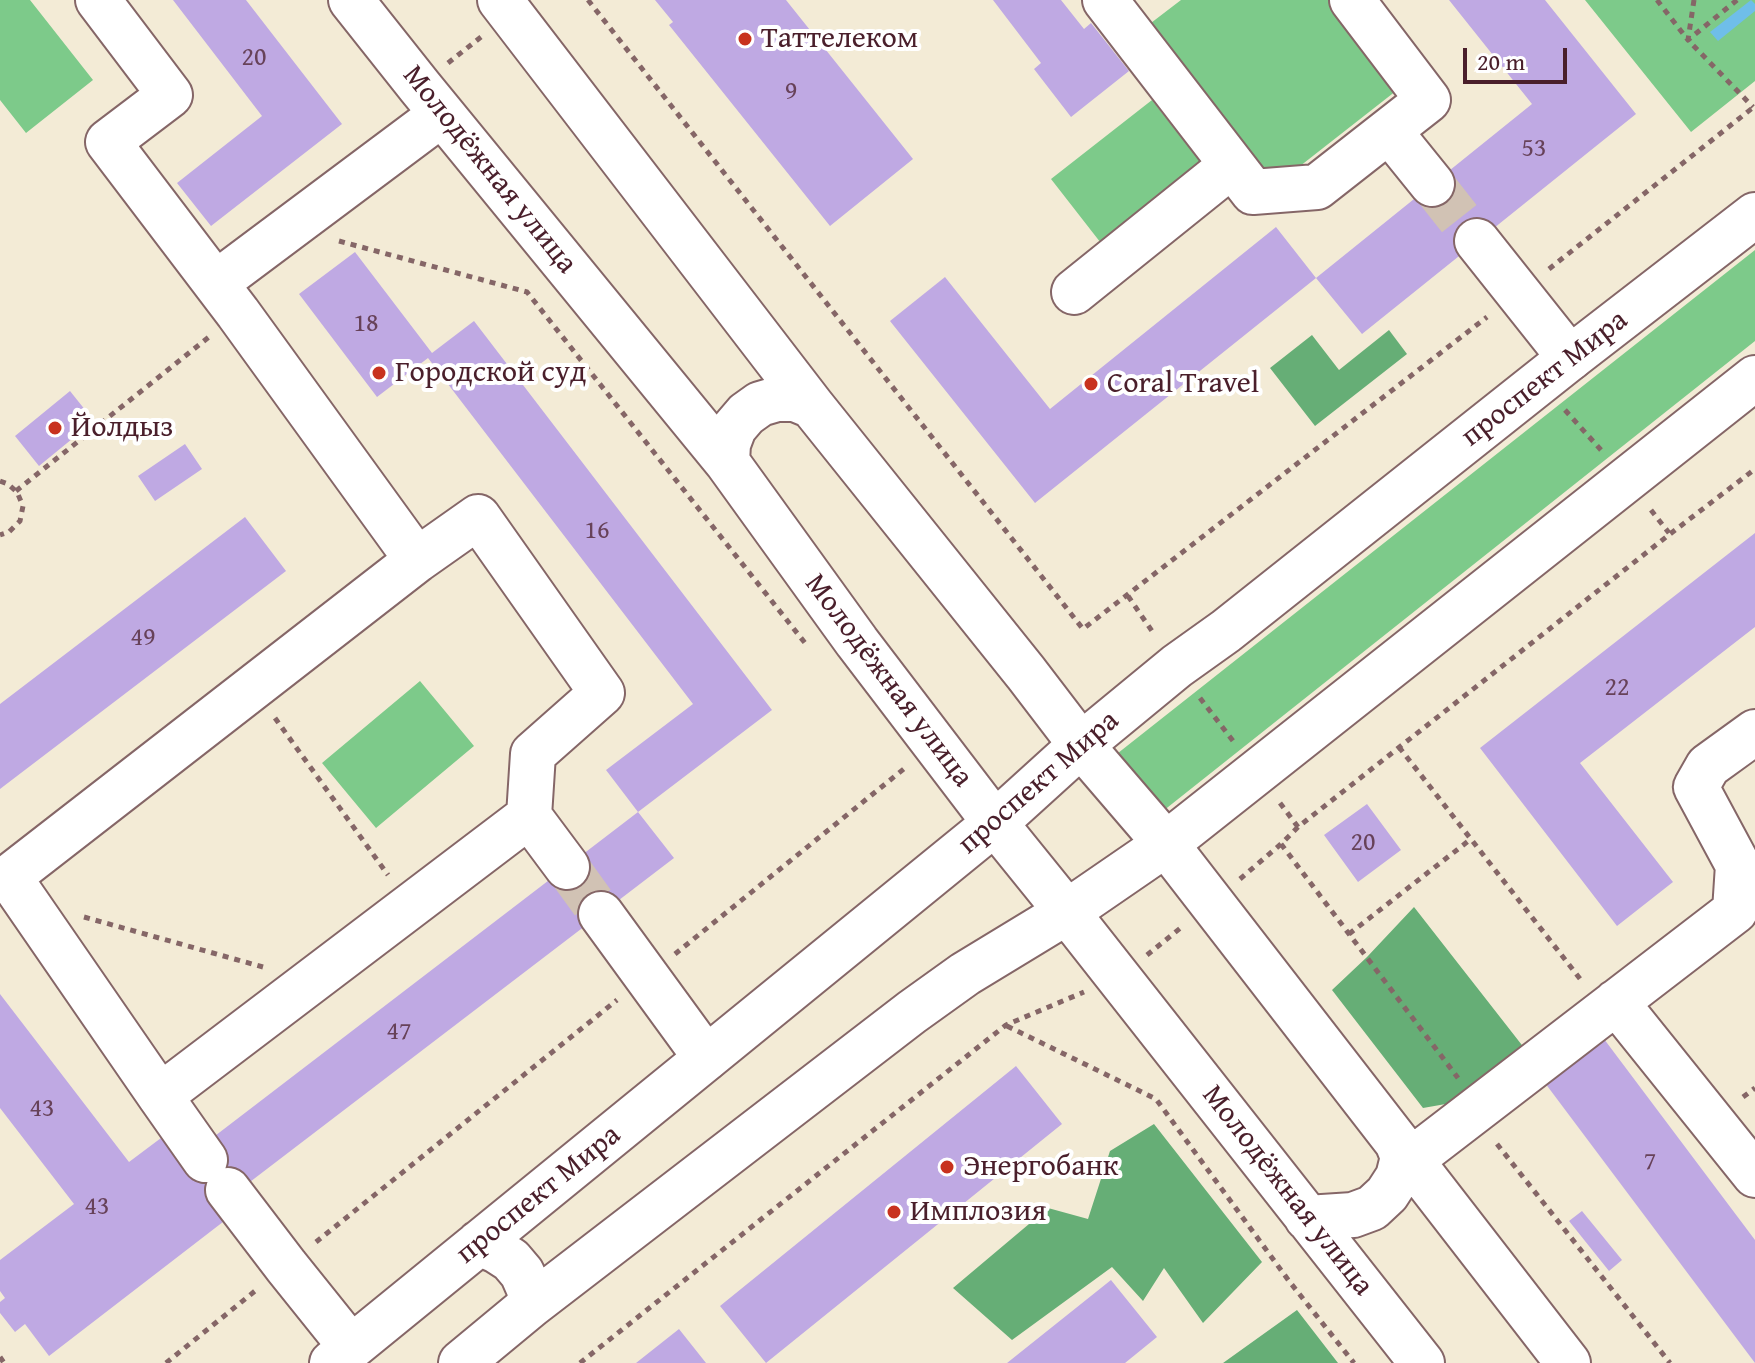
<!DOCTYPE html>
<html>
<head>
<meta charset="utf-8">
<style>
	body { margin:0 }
	#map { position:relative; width:1755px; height:1363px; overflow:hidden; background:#f3ebd6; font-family:"Gentium Book Plus",serif }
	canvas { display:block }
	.scale { position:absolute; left:1463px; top:48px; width:104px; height:36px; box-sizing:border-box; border:4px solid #4a1f2b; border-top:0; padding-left:10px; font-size:24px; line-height:28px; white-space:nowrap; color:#4a1f2b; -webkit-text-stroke:6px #fff; paint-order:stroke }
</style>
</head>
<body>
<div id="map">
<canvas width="1755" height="1363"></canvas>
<div class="scale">20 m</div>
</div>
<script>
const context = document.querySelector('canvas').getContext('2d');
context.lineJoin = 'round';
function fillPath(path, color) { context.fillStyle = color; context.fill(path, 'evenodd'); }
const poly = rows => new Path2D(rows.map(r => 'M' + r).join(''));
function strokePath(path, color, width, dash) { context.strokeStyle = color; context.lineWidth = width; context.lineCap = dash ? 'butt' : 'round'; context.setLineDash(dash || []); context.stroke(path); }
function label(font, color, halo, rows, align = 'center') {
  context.font = font + ' "Gentium Book Plus",serif'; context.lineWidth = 8; context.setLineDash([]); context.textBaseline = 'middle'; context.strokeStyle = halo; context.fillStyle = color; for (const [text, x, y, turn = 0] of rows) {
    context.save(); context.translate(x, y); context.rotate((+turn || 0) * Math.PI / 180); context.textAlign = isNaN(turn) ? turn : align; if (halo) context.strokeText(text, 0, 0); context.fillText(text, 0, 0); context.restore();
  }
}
const green = poly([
	[0,0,30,0,93,80,26,133,0,100],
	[1181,0,1332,0,1401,87,1295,170,1264,176,1147,26],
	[1585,0,1755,0,1755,81,1691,132],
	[1152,100,1205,168,1104,247,1051,179],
	[1755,250,1755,341,1158,815,1113,757],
	[420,681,474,746,376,828,322,763]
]);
const forest = poly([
	[1389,330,1407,354,1315,426,1270,368,1312,335,1339,370],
	[1414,907,1525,1049,1474,1099,1423,1108,1332,990,1367,957],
	[1154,1124,1262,1262,1203,1323,1164,1268,1143,1301,1112,1267,1012,1340,953,1288,1048,1208,1088,1219,1110,1151],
	[1297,1310,1338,1363,1223,1363]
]);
const water = poly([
	[1751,0,1755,4,1755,11,1718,41,1710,32]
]);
const building = poly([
	[173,0,246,0,342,124,211,226,177,183,262,116],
	[655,0,786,0,913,159,830,226,669,25,673,22],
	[993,0,1061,0,1084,29,1091,23,1129,71,1071,117,1034,69,1041,63],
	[1449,0,1545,0,1636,114,1362,334,1316,278,1532,104],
	[1276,227,1316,278,1035,503,890,321,945,277,1050,409],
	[355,252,432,353,474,321,772,710,638,812,606,770,693,704,428,358,377,397,299,294],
	[70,391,94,421,39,466,15,436],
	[185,444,202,469,155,501,138,476],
	[245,517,286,571,0,789,0,704],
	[1755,533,1755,627,1580,763,1673,882,1617,926,1480,748],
	[1367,804,1401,850,1358,882,1324,835],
	[638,812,674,858,242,1188,232,1215,49,1356,25,1324,15,1332,0,1313,0,1302,5,1298,0,1291,0,1260,74,1204,0,1108,0,994,129,1162,169,1132,207,1142],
	[1604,1039,1755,1240,1755,1363,1545,1083],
	[1016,1066,1062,1124,766,1363,720,1306],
	[1582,1211,1622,1260,1609,1271,1569,1221],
	[1111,1280,1157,1337,1125,1363,1007,1363],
	[679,1329,706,1363,636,1363]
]);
const minorTunnel = poly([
	[1432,184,1477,241],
	[567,867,601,914]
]);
const path = poly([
	[588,0,1083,629,1487,317],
	[1657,0,1688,40,1737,0],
	[1694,0,1688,40,1753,107],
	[448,63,481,37],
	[339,241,527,292,805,643],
	[1549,269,1755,106],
	[1565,410,1601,450],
	[0,481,8,484,17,492,23,506,20,521,9,532,0,535],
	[16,491,209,337],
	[1651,510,1669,533],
	[1128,596,1154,634],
	[1200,698,1233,741],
	[275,718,388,875],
	[1399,747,1581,980],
	[1280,803,1298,827],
	[1281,844,1458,1078],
	[1240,879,1281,844,1298,827,1670,534,1755,469],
	[84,917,263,967],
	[1349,934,1471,839],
	[675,954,905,768,903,766],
	[1147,955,1183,926],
	[1007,1026,1156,1099,1289,1281,1354,1363],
	[1743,1097,1755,1088],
	[1497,1144,1670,1363],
	[316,1242,617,1000],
	[0,1357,4,1363],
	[166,1363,255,1291],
	[580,1363,1006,1025,1084,992]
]);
const minor = poly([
	[98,0,170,95,108,142,238,313,417,560],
	[351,0,420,87,727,462,857,642,995,823,1067,912,1422,1363],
	[500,0,812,406,1026,673,1081,745,1166,844,1568,1363],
	[1105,0,1253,192,1317,187,1428,100,1352,0],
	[1390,132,1432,184],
	[1477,241,1570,358],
	[216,283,442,114],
	[1074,292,1232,165],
	[727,462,728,444,734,428,746,414,760,404,777,399,795,399,812,406],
	[529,816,567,867],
	[601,914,706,1058],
	[1616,1002,1755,1175],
	[160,1096,529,816,533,754,602,693,478,517,417,560,9,877,160,1096,205,1160],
	[1411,1160,1735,911,1738,865,1696,787,1708,766,1755,732],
	[228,1190,286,1266,351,1347],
	[1307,1218,1353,1215,1372,1208,1387,1194,1398,1177,1403,1157,1397,1142]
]);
const major = poly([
	[479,1243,497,1251,511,1260,522,1273,529,1289,531,1305],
	[332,1363,995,823,1081,745,1177,666,1226,631,1570,358,1755,215],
	[461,1363,531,1305,912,1012,965,974,1067,912,1166,844,1755,378]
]);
const markers = [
	[745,39,8,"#c8321e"],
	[379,373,8,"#c8321e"],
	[1091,384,8,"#c8321e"],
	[55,428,8,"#c8321e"],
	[947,1167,8,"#c8321e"],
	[894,1212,8,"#c8321e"]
];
const numberNames = [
	["20",254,58],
	["9",791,92],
	["53",1534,149],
	["18",366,324],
	["16",597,531],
	["49",143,638],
	["22",1617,688],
	["20",1363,843],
	["47",399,1032],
	["43",42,1109],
	["7",1650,1162],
	["43",97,1207]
];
const poiNames = [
	["Таттелеком",761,39],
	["Городской суд",395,373],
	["Coral Travel",1107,384],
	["Йолдыз",71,428],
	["Энергобанк",963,1167],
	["Имплозия",910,1212]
];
const streetNames = [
	["Молодёжная улица",489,170,51],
	["проспект Мира",1545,379,-38],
	["Молодёжная улица",888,681,53],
	["проспект Мира",1039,783,-41],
	["Молодёжная улица",1287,1191,52],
	["проспект Мира",539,1195,-39]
];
fillPath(green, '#7dca8a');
fillPath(forest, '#66ae76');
fillPath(water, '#6fbee9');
fillPath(building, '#bfa9e3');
strokePath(minorTunnel, '#d1c2b4', 44, [44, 22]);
strokePath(minor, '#856667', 48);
strokePath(major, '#856667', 48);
strokePath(path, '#856667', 5, [6, 6]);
strokePath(minor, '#fff', 44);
strokePath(major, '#fff', 44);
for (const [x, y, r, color] of markers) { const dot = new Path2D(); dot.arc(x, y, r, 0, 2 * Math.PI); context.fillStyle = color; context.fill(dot); strokePath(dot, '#fff', 3); }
label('26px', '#674259', null, numberNames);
label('30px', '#4a1f2b', '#fff', poiNames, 'left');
label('30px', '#4a1f2b', '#fff', streetNames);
</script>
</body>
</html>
